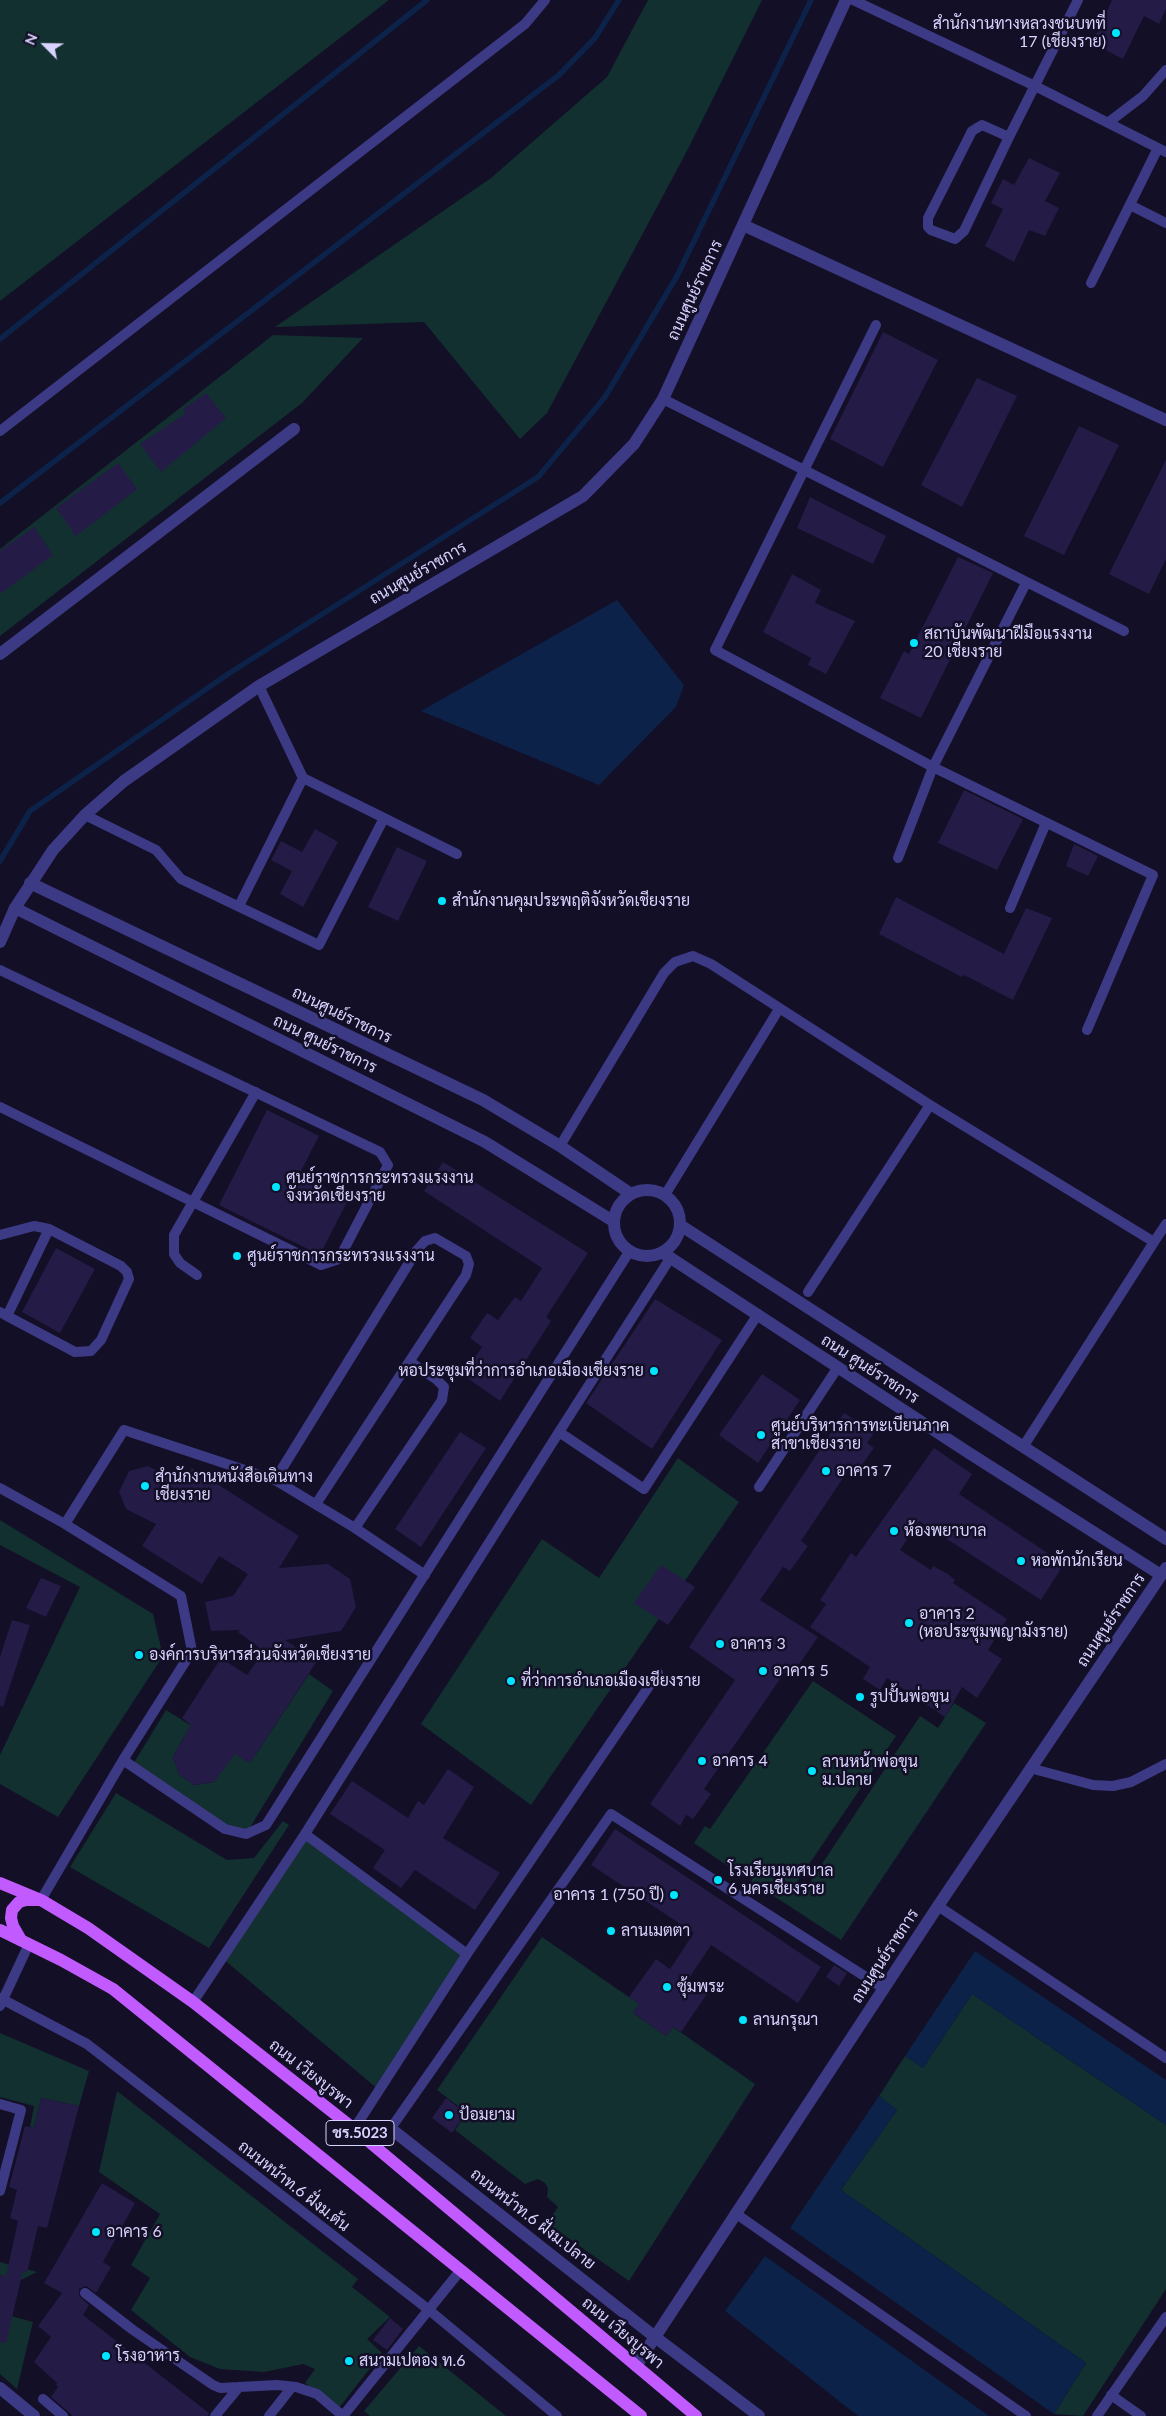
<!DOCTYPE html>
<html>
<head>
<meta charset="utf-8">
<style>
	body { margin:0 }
	#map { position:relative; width:1166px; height:2416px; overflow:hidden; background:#130f26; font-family:Lato,sans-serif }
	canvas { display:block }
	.north { position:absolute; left:20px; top:20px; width:50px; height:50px; -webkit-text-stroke:4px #130f26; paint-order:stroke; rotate:293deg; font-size:14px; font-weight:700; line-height:20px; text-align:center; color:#d9d4ff }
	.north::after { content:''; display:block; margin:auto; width:18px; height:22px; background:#d9d4ff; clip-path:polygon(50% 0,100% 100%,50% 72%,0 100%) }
</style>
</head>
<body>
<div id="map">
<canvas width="1166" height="2416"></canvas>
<div class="north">N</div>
</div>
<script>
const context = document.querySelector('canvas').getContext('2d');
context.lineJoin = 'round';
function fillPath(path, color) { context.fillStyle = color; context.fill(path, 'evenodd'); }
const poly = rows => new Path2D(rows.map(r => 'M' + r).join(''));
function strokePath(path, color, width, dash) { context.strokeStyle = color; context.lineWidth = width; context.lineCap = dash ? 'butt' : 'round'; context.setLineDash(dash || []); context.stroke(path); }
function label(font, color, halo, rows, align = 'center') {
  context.font = font + ' Lato,Sarabun,sans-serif'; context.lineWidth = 5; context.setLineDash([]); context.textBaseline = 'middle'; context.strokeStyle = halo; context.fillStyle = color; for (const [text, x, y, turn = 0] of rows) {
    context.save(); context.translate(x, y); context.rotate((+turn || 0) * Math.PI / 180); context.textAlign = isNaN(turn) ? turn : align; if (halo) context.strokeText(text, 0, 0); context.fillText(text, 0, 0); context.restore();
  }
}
const green = poly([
	[0,0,389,0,0,301],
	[648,0,762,0,688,149,547,413,520,439,424,322,275,327,491,178,607,77],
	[273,335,363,338,302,403,0,636,0,549],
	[678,1458,739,1502,531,1805,421,1724,542,1539,599,1578],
	[0,1520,153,1614,163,1656,58,1817,0,1784,0,1755,80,1587,0,1545],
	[309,1674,333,1691,246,1834,225,1829,132,1766,166,1710,205,1734,184,1737,173,1757,179,1774,194,1785,214,1782,222,1745,250,1763],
	[813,1681,896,1736,795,1885,804,1891,920,1716,938,1728,954,1703,986,1723,841,1940,751,1881,762,1863,755,1859,744,1877,694,1843,705,1826,710,1829],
	[116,1793,227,1860,254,1858,283,1821,289,1825,209,1948,70,1867],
	[305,1834,467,1954,379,2090,222,1958],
	[542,1937,639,2004,633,2013,666,2036,673,2027,755,2084,629,2281,547,2223,558,2207,547,2197,548,2188,545,2183,538,2179,525,2184,455,2130,467,2113,437,2090],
	[972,1994,1166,2125,1166,2289,1083,2416,1054,2414,1086,2363,841,2190,897,2110,879,2096,905,2056,923,2068],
	[0,2033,89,2071,79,2106,41,2098,34,2128,30,2127,34,2106,0,2097],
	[117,2091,358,2279,352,2287,390,2317,367,2339,382,2353,338,2409,305,2383,315,2369,303,2364,264,2372,220,2369,190,2357,131,2310,150,2278,131,2265,160,2214,99,2172],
	[0,2262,37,2272,21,2280,0,2275],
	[0,2313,33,2322,17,2389,0,2374],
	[419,2346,506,2416,370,2416,364,2411]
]);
const water = poly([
	[617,600,684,685,676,707,599,785,421,711],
	[975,1951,1166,2080,1166,2125,972,1994,923,2068,905,2056],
	[879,2096,897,2110,841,2190,1086,2363,1054,2414,790,2228],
	[765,2256,989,2416,858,2416,725,2311]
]);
const stream = poly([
	[0,339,427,0],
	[0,503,559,75,595,38,619,0],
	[0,861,30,811,228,674,538,477,605,397,677,276,811,0]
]);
const building = poly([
	[1112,0,1166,0,1166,9,1159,24,1144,16,1123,59,1092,43],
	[1029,158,1060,173,1045,201,1059,208,1045,236,1029,230,1014,262,985,246,1003,209,991,203,1003,179,1014,185],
	[883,332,938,360,883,467,830,439],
	[977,378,1017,396,962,507,921,485],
	[206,393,226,418,161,472,140,444,186,413,183,409],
	[1079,426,1119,445,1064,555,1024,536],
	[1166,460,1166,559,1149,594,1109,574],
	[118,463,137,489,76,536,56,508],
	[810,497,886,536,873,564,797,528],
	[34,527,53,555,0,594,0,551],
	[958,557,993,573,921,718,880,698,904,651,909,654],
	[792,574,821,590,815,603,855,621,826,674,808,665,811,658,763,632],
	[964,790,1023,819,997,870,938,843],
	[315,829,338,842,303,907,280,894,292,871,271,860,281,841,302,852],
	[1074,844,1098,856,1088,876,1066,866],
	[397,847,427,861,398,921,368,907],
	[896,897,1004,954,1026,908,1052,918,1013,1000,964,975,962,977,879,934],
	[267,1110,319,1136,299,1175,348,1200,320,1255,219,1205],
	[443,1162,588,1253,546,1317,551,1321,500,1401,463,1375,482,1347,470,1338,487,1313,498,1320,515,1297,521,1301,542,1268,424,1191],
	[56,1248,95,1269,60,1333,22,1312],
	[655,1299,722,1340,652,1449,586,1403],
	[762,1374,800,1400,758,1463,719,1435],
	[844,1413,874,1433,867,1443,874,1448,856,1473,849,1469,801,1541,808,1546,790,1571,783,1567,760,1600,818,1637,793,1673,787,1669,738,1740,704,1789,711,1794,693,1819,686,1815,680,1826,650,1804,735,1680,689,1647],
	[460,1432,486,1448,421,1547,395,1529],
	[934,1448,972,1474,959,1494,1064,1564,1041,1600,919,1521,900,1550,931,1570,933,1566,948,1574,955,1580,953,1583,1007,1619,988,1650,1002,1659,977,1698,962,1687,945,1717,887,1678,880,1690,863,1679,870,1667,810,1627,826,1604,820,1600,851,1553,856,1557],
	[148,1466,182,1484,192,1468,299,1536,279,1568,328,1564,350,1579,356,1607,341,1631,285,1640,317,1661,250,1763,235,1754,214,1782,194,1785,179,1774,173,1757,191,1725,182,1718,221,1658,247,1675,264,1651,238,1632,240,1630,211,1631,205,1602,233,1596,248,1574,219,1556,202,1584,142,1546,156,1524,126,1509,119,1492,129,1471],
	[661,1565,695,1587,668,1625,634,1603],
	[41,1578,61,1586,46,1617,26,1608],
	[12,1620,30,1625,3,1707,0,1706,0,1657],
	[448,1769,474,1787,443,1838,500,1873,475,1910,415,1870,401,1888,373,1868,385,1850,330,1814,352,1781,408,1818,418,1801,424,1805],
	[615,1829,821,1967,798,2003,711,1945,687,1981,707,1994,681,2032,673,2027,666,2036,633,2013,639,2004,629,1997,656,1959,670,1969,694,1933,591,1865],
	[834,1965,847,1973,839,1986,826,1977],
	[41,2098,79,2106,47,2228,38,2226,27,2273,23,2271,6,2343,0,2342,0,2275,6,2276,18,2221,10,2218,17,2190,9,2187,25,2126,34,2128],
	[446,2098,466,2113,452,2133,432,2118],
	[102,2183,135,2203,103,2262,111,2267,96,2293,86,2286,79,2289,79,2296,89,2305,83,2315,209,2413,208,2416,73,2416,51,2397,58,2387,56,2385,57,2383,34,2362,51,2337,38,2326,62,2293,44,2283],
	[390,2318,403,2329,387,2350,373,2340]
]);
const service = poly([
	[853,0,1035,86,1166,152],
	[1109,122,1143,96,1166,70],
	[1009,137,982,125,972,131,928,218,928,227,931,230,955,239,964,231,1009,137,1078,0],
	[1130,205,1166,223],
	[1091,283,1158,148],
	[876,325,715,650,933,767,1153,875,1087,1030],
	[663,399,1124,631],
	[0,431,525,24,545,0],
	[259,686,303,778,457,854],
	[85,815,156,850,181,879,319,945,384,818],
	[898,858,933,767,1026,583],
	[239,906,303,778],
	[1010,908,1046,823],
	[0,970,380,1152,388,1165,339,1259,321,1265,0,1107],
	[560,1146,664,973,675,962,693,956,711,964,930,1105,1154,1242,1166,1224],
	[665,1195,779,1009],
	[0,1235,34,1226,49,1229,121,1266,127,1272,129,1279,101,1340,91,1351,75,1352,7,1316],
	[197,1275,180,1263,174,1254,174,1235,256,1092],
	[808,1292,930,1105],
	[0,1312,7,1316,49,1229],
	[559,1432,671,1257],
	[1023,1447,1154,1242],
	[759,1487,838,1367],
	[0,1488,65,1524,181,1596,192,1651,123,1760,41,1900],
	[316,1504,466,1275,469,1264,466,1256,435,1238,425,1241,417,1250,275,1480,355,1528,425,1575],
	[65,1524,124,1430,275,1480],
	[355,1528,442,1400,444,1387,436,1379,410,1362],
	[123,1760,225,1829,246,1834,266,1825,629,1252],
	[1030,1768,1093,1785,1113,1786,1131,1782,1166,1764],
	[305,1834,559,1432,644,1489,758,1314],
	[938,1906,1166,2058],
	[0,1998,87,2044,429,2310,557,2416],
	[193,2002,305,1834,467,1954,658,1673],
	[0,2006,29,1944],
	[0,2104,21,2110,0,2191],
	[354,2129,467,1954],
	[377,2148,611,1814,883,1988],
	[735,2213,1026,2416],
	[85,2293,133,2330,213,2385,220,2388,277,2385,296,2387,317,2394,343,2416],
	[1111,2395,1141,2416],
	[43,2399,63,2416],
	[215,2416,239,2387],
	[269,2416,292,2387],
	[343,2416,460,2271],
	[1097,2416,1166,2317]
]);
const minor = poly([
	[743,225,1166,420],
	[0,654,294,429],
	[30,883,483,1100,560,1146,631,1194],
	[15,908,485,1142,613,1221],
	'614 1223a33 33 0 1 1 66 0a33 33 0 1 1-66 0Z',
	[680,1225,1166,1539],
	[663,1253,969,1453,1161,1575],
	[390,2128,655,2337,759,2416],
	[636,2366,938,1906,1166,1568],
	[0,2388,34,2416]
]);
const tertiary = poly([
	[0,942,15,908,53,850,85,815,124,781,259,686,583,496,634,444,663,399,846,0]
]);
const primary = poly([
	[0,1883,41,1900,88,1928,193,2002,354,2129,696,2416],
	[0,1930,61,1960,113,1989,641,2416],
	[21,1940,13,1926,11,1918,12,1910,19,1902,26,1900,38,1900]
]);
const markers = [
	[1116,33,5,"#00e5ff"],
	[914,643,5,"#00e5ff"],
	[442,901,5,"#00e5ff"],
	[276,1187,5,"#00e5ff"],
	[237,1256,5,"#00e5ff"],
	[654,1371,5,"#00e5ff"],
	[761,1435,5,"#00e5ff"],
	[826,1471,5,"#00e5ff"],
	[145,1486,5,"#00e5ff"],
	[894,1531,5,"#00e5ff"],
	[1021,1561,5,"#00e5ff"],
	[909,1623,5,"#00e5ff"],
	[720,1644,5,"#00e5ff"],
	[139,1655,5,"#00e5ff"],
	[763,1671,5,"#00e5ff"],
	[511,1681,5,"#00e5ff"],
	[860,1697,5,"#00e5ff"],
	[702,1761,5,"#00e5ff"],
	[812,1771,5,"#00e5ff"],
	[718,1880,5,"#00e5ff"],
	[674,1895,5,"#00e5ff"],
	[611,1931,5,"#00e5ff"],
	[667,1987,5,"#00e5ff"],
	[743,2020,5,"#00e5ff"],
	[449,2115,5,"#00e5ff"],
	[96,2232,5,"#00e5ff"],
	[106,2356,5,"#00e5ff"],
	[349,2361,5,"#00e5ff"]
];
const shields = [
	[360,2133,68]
];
const shieldNames = [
	["ชร.5023",360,2133]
];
const poiNames = [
	["สำนักงานทางหลวงชนบทที่",1106,24,"right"],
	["17 (เชียงราย)",1106,42,"right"],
	["สถาบันพัฒนาฝีมือแรงงาน",924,634],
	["20 เชียงราย",924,652],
	["สำนักงานคุมประพฤติจังหวัดเชียงราย",452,901],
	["ศูนย์ราชการกระทรวงแรงงาน",286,1178],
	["จังหวัดเชียงราย",286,1196],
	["ศูนย์ราชการกระทรวงแรงงาน",247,1256],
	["หอประชุมที่ว่าการอำเภอเมืองเชียงราย",644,1371,"right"],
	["ศูนย์บริหารการทะเบียนภาค",771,1426],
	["สาขาเชียงราย",771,1444],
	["อาคาร 7",836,1471],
	["สำนักงานหนังสือเดินทาง",155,1477],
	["เชียงราย",155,1495],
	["ห้องพยาบาล",904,1531],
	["หอพักนักเรียน",1031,1561],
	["อาคาร 2",919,1614],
	["(หอประชุมพญามังราย)",919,1632],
	["อาคาร 3",730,1644],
	["องค์การบริหารส่วนจังหวัดเชียงราย",149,1655],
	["อาคาร 5",773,1671],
	["ที่ว่าการอำเภอเมืองเชียงราย",521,1681],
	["รูปปั้นพ่อขุน",870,1697],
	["อาคาร 4",712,1761],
	["ลานหน้าพ่อขุน",822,1762],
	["ม.ปลาย",822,1780],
	["โรงเรียนเทศบาล",728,1871],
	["6 นครเชียงราย",728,1889],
	["อาคาร 1 (750 ปี)",664,1895,"right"],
	["ลานเมตตา",621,1931],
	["ซุ้มพระ",677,1987],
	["ลานกรุณา",753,2020],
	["ป้อมยาม",459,2115],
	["อาคาร 6",106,2232],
	["โรงอาหาร",116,2356],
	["สนามเปตอง ท.6",359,2361]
];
const streetNames = [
	["ถนนศูนย์ราชการ",695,290,-65],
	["ถนนศูนย์ราชการ",418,573,-30],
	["ถนนศูนย์ราชการ",342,1015,26],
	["ถนน ศูนย์ราชการ",325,1044,26],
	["ถนน ศูนย์ราชการ",870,1369,33],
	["ถนนศูนย์ราชการ",1111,1620,-56],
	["ถนนศูนย์ราชการ",885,1956,-57],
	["ถนน เวียงบูรพา",311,2074,38],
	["ถนนหน้าท.6 ฝั่งม.ต้น",294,2186,38],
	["ถนนหน้าท.6 ฝั่งม.ปลาย",533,2219,38],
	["ถนน เวียงบูรพา",623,2333,40]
];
fillPath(green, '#12302f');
fillPath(water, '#0c2248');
strokePath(stream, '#0c2248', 5.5);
fillPath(building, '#241b47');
strokePath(service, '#3d3a85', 10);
strokePath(minor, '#3d3a85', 12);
strokePath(tertiary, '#3d3a85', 12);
strokePath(primary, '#c25bff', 12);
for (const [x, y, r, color] of markers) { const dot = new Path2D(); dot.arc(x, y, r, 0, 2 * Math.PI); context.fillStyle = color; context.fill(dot); strokePath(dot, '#130f26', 2); }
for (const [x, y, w] of shields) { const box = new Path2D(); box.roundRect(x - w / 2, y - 12.5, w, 25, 4); context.fillStyle = '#130f26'; context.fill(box); strokePath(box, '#d9d4ff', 1); }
label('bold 15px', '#d9d4ff', null, shieldNames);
label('16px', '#d9d4ff', '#130f26', poiNames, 'left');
label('16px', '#d9d4ff', '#130f26', streetNames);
</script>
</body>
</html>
